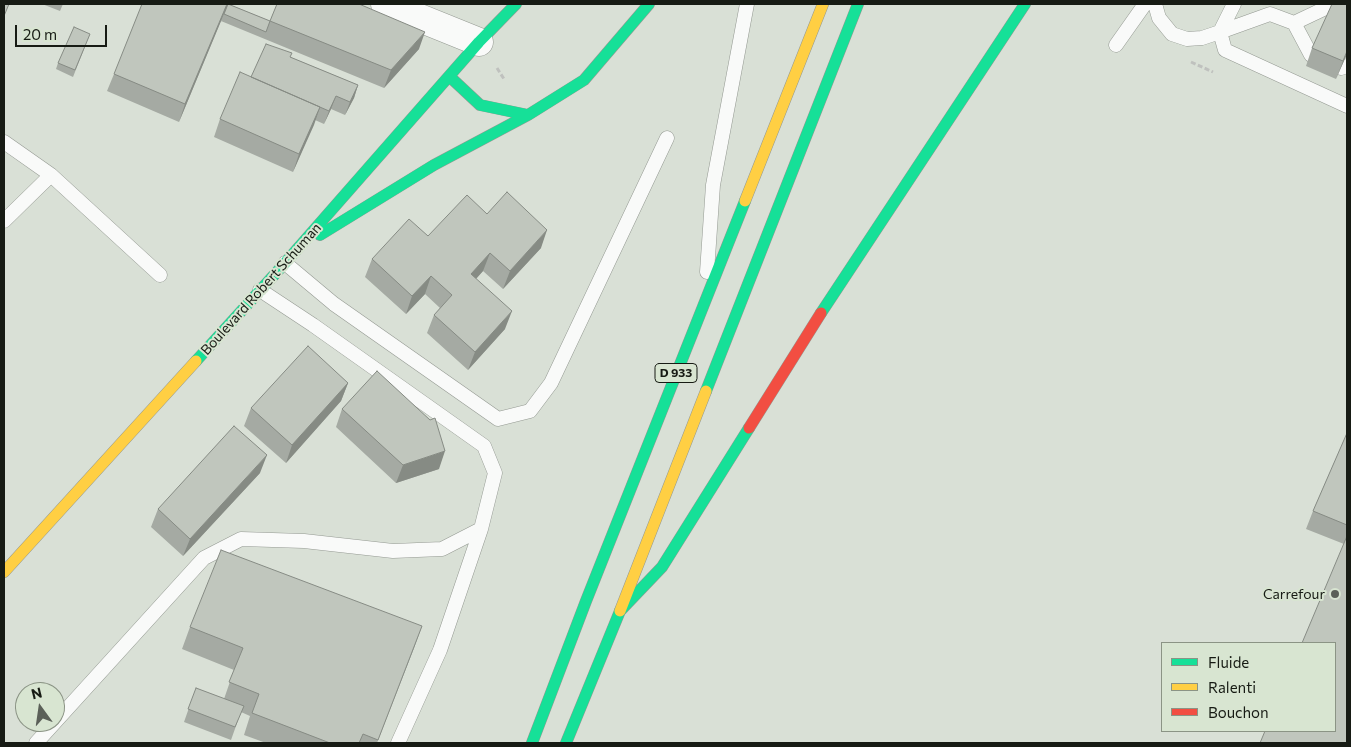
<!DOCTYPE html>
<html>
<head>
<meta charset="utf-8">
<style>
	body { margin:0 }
	#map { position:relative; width:1351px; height:747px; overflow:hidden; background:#d9e0d6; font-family:Commissioner,sans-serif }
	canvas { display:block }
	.frame { position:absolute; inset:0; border:5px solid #171b14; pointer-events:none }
	.legend { position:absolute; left:1161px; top:642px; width:175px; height:90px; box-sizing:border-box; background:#d8e5d1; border:1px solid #8b9485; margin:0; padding:6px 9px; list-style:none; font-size:15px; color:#171b14 }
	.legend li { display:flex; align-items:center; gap:10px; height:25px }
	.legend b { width:25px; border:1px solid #8b9485 }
	.north { position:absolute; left:15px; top:682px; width:50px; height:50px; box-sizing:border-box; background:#d8e5d1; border:1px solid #8b9485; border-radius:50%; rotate:346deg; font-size:14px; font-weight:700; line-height:20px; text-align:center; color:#171b14 }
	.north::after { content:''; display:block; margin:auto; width:18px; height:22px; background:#5b6058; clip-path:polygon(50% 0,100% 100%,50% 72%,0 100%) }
	.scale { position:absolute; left:15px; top:25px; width:92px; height:22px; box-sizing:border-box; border:2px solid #171b14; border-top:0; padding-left:6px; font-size:15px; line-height:18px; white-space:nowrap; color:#171b14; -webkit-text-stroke:4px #d8e5d1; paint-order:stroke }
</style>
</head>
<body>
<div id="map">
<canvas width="1351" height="747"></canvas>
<div class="frame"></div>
<ul class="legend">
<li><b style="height:6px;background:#16e098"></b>Fluide</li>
<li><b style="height:6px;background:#ffcf43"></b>Ralenti</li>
<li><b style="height:6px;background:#f24e42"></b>Bouchon</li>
</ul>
<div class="north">N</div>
<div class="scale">20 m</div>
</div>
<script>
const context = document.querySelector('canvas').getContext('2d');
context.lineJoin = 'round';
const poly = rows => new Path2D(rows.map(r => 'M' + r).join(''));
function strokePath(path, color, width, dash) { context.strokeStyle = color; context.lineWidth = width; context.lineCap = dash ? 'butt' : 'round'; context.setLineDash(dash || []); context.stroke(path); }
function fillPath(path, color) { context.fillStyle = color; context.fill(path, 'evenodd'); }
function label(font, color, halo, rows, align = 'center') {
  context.font = font + ' Commissioner,sans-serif'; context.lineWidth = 4; context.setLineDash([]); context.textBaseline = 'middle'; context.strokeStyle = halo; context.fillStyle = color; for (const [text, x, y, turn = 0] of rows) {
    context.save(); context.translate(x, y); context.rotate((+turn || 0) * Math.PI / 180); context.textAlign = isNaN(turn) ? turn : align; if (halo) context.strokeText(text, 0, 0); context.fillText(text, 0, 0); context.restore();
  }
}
const path = poly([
	[1191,62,1213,72],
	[497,68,504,79]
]);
const lane = poly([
	[1155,4,1159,18,1172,34,1187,39,1202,38,1220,32,1234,4],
	[1294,23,1332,5],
	[1116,45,1145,4],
	[1311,55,1294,23,1270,14,1220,32,1225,50,1347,106],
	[1341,68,1347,66],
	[4,142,51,175],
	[4,221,51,175,160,275],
	[285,263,334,304,498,419,530,411,551,383,667,138],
	[707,272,713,185,747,4],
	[36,743,204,558,241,539,304,541,393,551,442,549,481,529,495,473,484,446,313,325,260,290],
	[398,743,440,650,481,529]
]);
const street = poly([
	[385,4,479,42]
]);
const fast = poly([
	[449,76,480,105,528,115],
	[320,235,434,165,528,115,584,80,649,4],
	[821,313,1025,4],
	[196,361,285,263,479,42,516,4],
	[706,391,858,4],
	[532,743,586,601,745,201],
	[566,743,620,611,662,567,749,428]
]);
const slow = poly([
	[745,201,823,4],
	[4,572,196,361],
	[620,611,706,391]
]);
const jam = poly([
	[749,428,821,313]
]);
const wall = poly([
	[42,4,63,4,60,11],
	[228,4,270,21,277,4,419,49,384,88,221,21,224,14,179,122,107,91,114,74],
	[90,34,73,77,56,69,58,63],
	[1312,48,1347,54,1336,79,1306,66],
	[290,57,358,85,354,98,345,115,331,109,324,124,315,120,293,172,214,137,220,119,251,77],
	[487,214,541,248,503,289,483,271,476,279,505,329,468,370,427,333,434,315,440,308,425,294,406,314,365,277,372,259,428,236],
	[348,383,341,401,286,463,244,426,251,408],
	[342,409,439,469,396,483,336,427],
	[1347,433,1347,743,1344,544,1306,529,1313,511],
	[260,473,183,556,151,527,158,509],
	[422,626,377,743,266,743,244,735,250,716,241,712,231,740,184,722,196,688,224,699,234,670,182,649,190,627]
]);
const shadedWall = poly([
	[227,4,228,4,179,122,185,104],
	[425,32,419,49,384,88,391,70],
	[1347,51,1347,54,1336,79,1343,61],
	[358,85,354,98,345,115,350,102],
	[336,96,331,109,324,124,329,111],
	[320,107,314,125,293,172,299,154],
	[547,230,541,248,503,289,510,271],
	[490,253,483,271,464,292,471,274],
	[431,276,425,294,406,314,412,296],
	[512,311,505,329,468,370,475,352],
	[348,383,341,401,286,463,292,445],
	[445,451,439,469,396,483,403,465],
	[267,455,260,473,183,556,190,539],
	[422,626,414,648,377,743]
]);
const building = poly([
	[4,4,9,4,4,16,4,4],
	[142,4,227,4,185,104,114,74,142,4],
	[228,4,270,21,266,32,224,14,228,4],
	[277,4,359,4,425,32,391,70,270,21,277,4],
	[1332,4,1347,4,1347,51,1343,61,1312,48,1332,4],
	[74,27,90,34,75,70,58,63,74,27],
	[266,44,292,53,290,57,358,85,350,102,336,96,329,111,251,77,266,44],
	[240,72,320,107,299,154,220,119,240,72],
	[507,192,547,230,510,271,490,253,471,274,512,311,475,352,434,315,452,295,431,276,412,296,372,259,409,219,428,236,467,195,487,214,507,192],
	[308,346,348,383,292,445,251,408,308,346],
	[377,371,430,420,435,418,445,451,403,465,342,409,377,371],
	[234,426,267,455,190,539,158,509,234,426],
	[1347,433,1347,525,1313,511,1347,433],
	[1347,536,1347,743,1260,743,1265,731,1335,731,1335,643,1302,643,1347,536],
	[221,550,422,626,378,740,363,734,359,743,330,743,252,713,259,694,229,682,243,648,190,627,221,550],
	[196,688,244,706,235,727,188,709,196,688]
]);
const markers = [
	[1335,594,5,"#5b6058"]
];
const shields = [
	[676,373,42]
];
const shieldNames = [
	["D 933",676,373]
];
const streetNames = [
	["Boulevard Robert Schuman",261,289,-48]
];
const poiNames = [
	["Carrefour",1325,594]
];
strokePath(lane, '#949992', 15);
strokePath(street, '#949992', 29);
strokePath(fast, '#949992', 12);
strokePath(slow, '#949992', 12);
strokePath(jam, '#949992', 12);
strokePath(path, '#bfc1be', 3, [5, 2.5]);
strokePath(lane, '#f9faf9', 14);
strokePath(street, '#f9faf9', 28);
strokePath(fast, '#16e098', 11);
strokePath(slow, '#ffcf43', 11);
strokePath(jam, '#f24e42', 11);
fillPath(wall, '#a5aaa3');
fillPath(shadedWall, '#868b84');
fillPath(building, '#c0c6bd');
strokePath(building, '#868b84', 1);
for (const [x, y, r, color] of markers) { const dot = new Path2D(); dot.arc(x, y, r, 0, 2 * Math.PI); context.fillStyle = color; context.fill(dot); strokePath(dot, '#d8e5d1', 2); }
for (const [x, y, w] of shields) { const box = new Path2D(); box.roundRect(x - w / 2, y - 9.5, w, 19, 4); context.fillStyle = '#d8e5d1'; context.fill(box); strokePath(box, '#171b14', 1); }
label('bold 12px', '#171b14', null, shieldNames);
label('14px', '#171b14', '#d8e5d1', streetNames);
label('14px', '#171b14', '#d8e5d1', poiNames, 'right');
</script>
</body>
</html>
